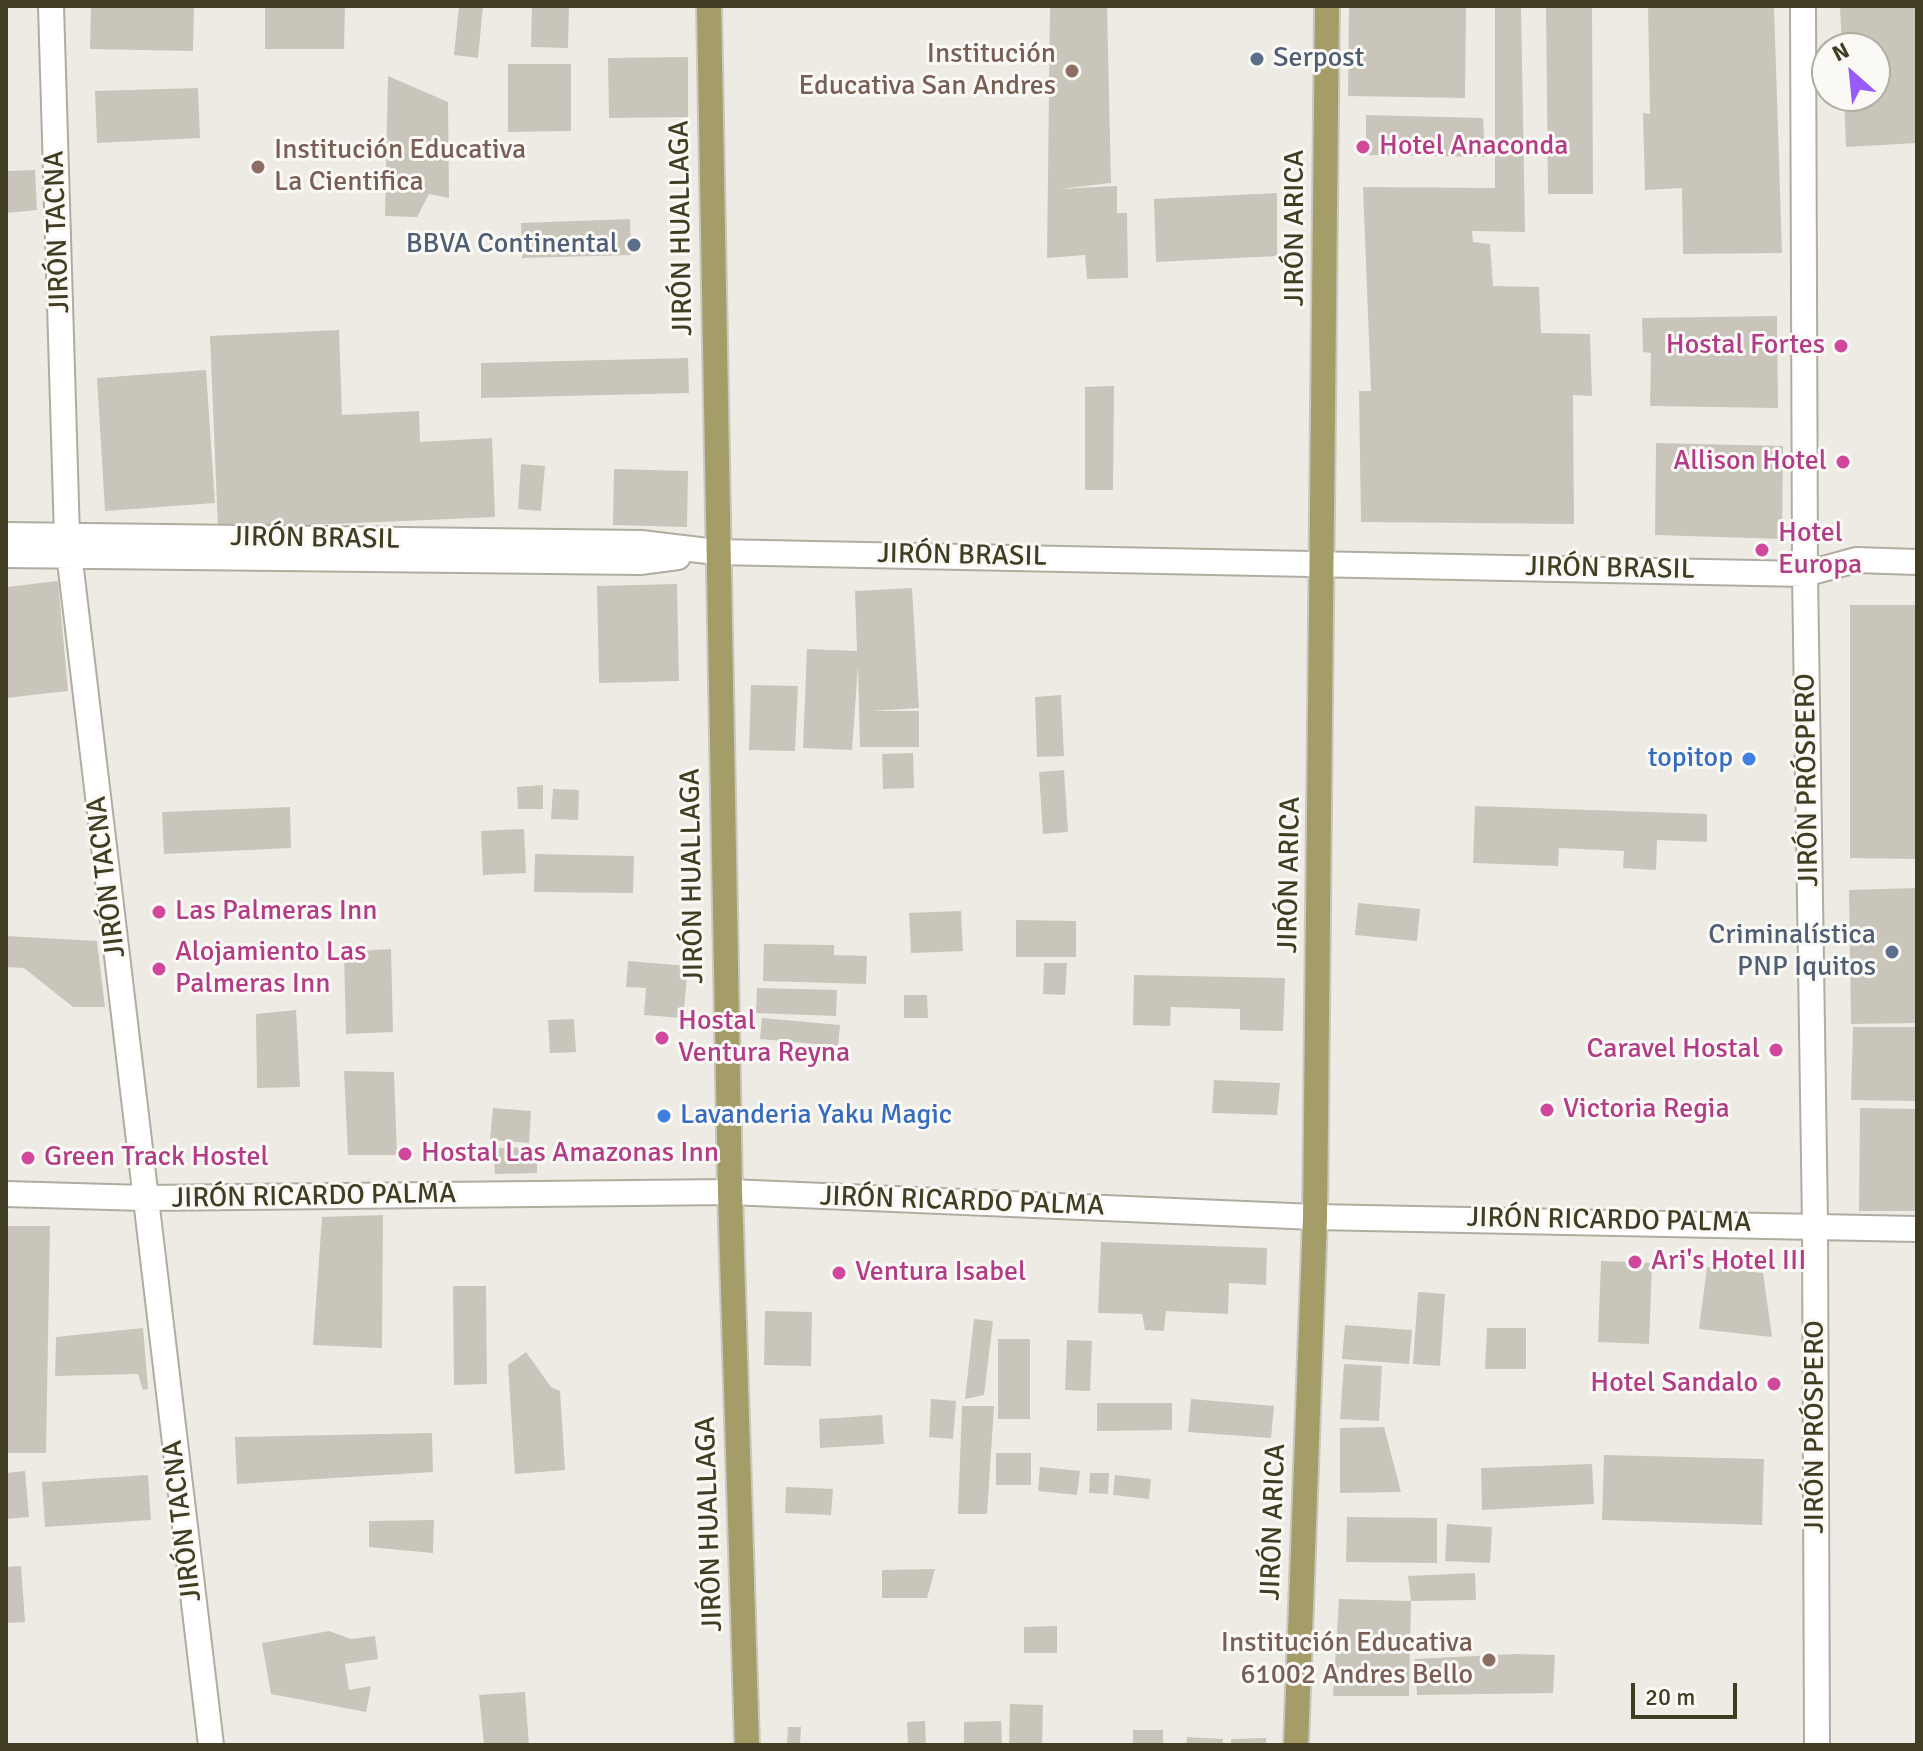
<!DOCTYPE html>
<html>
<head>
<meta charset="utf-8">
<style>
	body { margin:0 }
	#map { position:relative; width:1923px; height:1751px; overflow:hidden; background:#eeebe5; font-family:Signika,sans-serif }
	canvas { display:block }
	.frame { position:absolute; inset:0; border:8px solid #413d23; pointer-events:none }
	.north { position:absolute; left:1811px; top:32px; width:80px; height:80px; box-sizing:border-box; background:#faf9f5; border:2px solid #b0aea1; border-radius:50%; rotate:333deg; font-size:22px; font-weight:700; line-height:32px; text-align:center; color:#413d23 }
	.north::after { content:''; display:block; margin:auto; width:28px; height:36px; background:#965cf5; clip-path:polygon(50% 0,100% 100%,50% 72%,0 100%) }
	.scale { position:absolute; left:1631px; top:1683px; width:106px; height:36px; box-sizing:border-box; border:4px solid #413d23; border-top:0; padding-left:10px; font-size:24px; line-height:28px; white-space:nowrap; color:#413d23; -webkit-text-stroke:6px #faf9f5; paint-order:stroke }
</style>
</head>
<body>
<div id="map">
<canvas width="1923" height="1751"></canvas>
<div class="frame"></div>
<div class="north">N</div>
<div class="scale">20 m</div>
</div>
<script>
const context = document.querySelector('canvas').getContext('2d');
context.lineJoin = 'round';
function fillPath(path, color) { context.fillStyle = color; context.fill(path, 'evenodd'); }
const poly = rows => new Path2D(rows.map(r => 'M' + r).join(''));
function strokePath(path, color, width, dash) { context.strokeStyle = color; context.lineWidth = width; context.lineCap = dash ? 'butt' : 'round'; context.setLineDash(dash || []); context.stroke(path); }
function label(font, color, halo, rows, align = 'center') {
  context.font = font + ' Signika,sans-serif'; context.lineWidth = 6; context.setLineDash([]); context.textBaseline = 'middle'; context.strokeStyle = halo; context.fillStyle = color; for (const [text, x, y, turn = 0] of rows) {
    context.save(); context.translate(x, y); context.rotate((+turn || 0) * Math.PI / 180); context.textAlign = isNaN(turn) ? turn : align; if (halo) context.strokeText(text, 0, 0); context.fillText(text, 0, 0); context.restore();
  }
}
const building = poly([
	[91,6,194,6,193,51,90,49],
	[265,6,345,6,344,49,265,49],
	[459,6,483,6,478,58,454,55],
	[532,6,569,6,568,48,531,47],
	[1050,6,1107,6,1111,183,1059,189,1117,186,1117,213,1127,213,1128,278,1087,279,1085,255,1047,258],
	[1349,6,1466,6,1465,98,1348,96],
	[1495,6,1521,6,1525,232,1472,231,1473,242,1490,244,1493,286,1539,287,1541,333,1590,334,1592,396,1573,395,1574,524,1361,522,1359,391,1371,391,1363,187,1495,188],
	[1546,6,1592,6,1593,194,1548,194],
	[1648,6,1774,6,1782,253,1683,254,1682,188,1645,190,1643,113,1650,114],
	[1840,6,1917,6,1917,143,1846,147,1844,96,1875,96,1875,48,1842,48],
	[688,57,688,117,609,118,608,58],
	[508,64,571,64,571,131,508,132],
	[388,76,448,102,449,198,429,194,417,217,385,216],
	[198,88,200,138,97,143,95,91],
	[1366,115,1483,118,1485,157,1366,155],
	[35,170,37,210,6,213,6,171],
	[1277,193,1277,256,1156,262,1154,199],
	[630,219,631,255,522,258,521,223],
	[1777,316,1778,408,1650,406,1651,353,1643,352,1642,318],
	[339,330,342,415,419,411,420,442,492,438,495,517,218,529,210,336],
	[688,358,689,393,481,398,481,363],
	[206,370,215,503,105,511,97,378],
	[1114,386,1113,490,1085,490,1085,387],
	[1656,443,1783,446,1782,539,1655,535],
	[521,464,545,466,541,511,518,509],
	[614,469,688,471,687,527,613,525],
	[58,581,68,691,6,698,6,587],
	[677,584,679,681,599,683,597,586],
	[912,588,919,708,872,711,919,711,919,747,860,747,858,666,852,750,803,748,807,649,857,651,855,591],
	[1850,605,1917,605,1917,859,1850,858],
	[751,685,798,686,795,751,749,750],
	[1061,695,1064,756,1037,757,1035,697],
	[913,753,914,788,883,789,882,754],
	[1064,770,1068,832,1043,834,1039,772],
	[543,785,543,809,518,809,517,787],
	[553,789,579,790,578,820,551,819],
	[1475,806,1707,814,1707,842,1657,840,1656,870,1623,868,1624,851,1559,848,1558,866,1473,863],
	[290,807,291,848,164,854,162,812],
	[524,829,526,873,483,875,481,831],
	[535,854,634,856,633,893,534,892],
	[1917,888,1917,1023,1851,1024,1849,890],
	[1358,903,1420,909,1417,941,1355,935],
	[961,911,963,951,911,953,909,913],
	[1016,920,1076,921,1076,957,1016,957],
	[6,936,97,941,105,1007,73,1007,24,968,6,967],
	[764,944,834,945,834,955,867,956,866,984,763,981],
	[391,949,393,1032,346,1034,344,952],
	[628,961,688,966,683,1018,644,1015,646,988,626,987],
	[1044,963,1067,963,1065,995,1043,994],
	[1134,975,1285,978,1283,1031,1240,1030,1240,1009,1171,1007,1170,1026,1133,1025],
	[757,988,837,990,836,1016,756,1013],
	[904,995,927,995,928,1018,904,1018],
	[296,1010,300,1087,257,1088,256,1014],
	[762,1018,840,1025,838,1046,760,1039],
	[574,1019,576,1052,550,1053,548,1020],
	[1853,1027,1917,1027,1917,1101,1851,1100],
	[344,1071,394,1072,397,1155,348,1155],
	[1214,1080,1280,1083,1277,1115,1212,1113],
	[493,1108,531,1111,529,1143,490,1140],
	[1860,1108,1917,1109,1917,1211,1859,1211],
	[537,1147,537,1173,495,1174,493,1148],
	[383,1215,382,1348,313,1345,322,1217],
	[6,1226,50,1226,46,1453,6,1453],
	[1101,1242,1267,1248,1266,1285,1229,1283,1228,1314,1166,1311,1164,1331,1145,1330,1142,1314,1098,1313],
	[1601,1261,1652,1263,1649,1344,1598,1342],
	[1707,1267,1763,1273,1772,1337,1699,1329],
	[453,1286,486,1286,487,1384,454,1385],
	[1418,1292,1445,1294,1440,1366,1413,1364],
	[765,1311,812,1312,811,1366,764,1365],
	[974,1319,993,1321,984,1395,965,1399],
	[1345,1325,1412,1330,1409,1364,1342,1359],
	[143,1328,148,1389,143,1390,138,1374,55,1376,56,1337],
	[1487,1328,1526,1328,1526,1369,1485,1369],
	[998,1339,1030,1339,1030,1419,998,1419],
	[1067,1340,1092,1341,1090,1391,1065,1390],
	[526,1352,551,1387,560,1391,565,1470,515,1474,508,1365],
	[1344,1364,1382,1366,1379,1421,1340,1419],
	[931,1399,956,1401,953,1439,929,1437],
	[1191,1399,1274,1406,1271,1438,1188,1432],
	[1097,1403,1172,1403,1172,1430,1097,1431],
	[962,1406,994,1406,987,1514,958,1514],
	[882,1415,884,1444,820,1448,819,1419],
	[1384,1427,1401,1492,1340,1493,1340,1428],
	[432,1433,433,1472,237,1484,235,1437],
	[996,1453,1031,1453,1031,1485,996,1485],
	[1604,1455,1764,1459,1762,1525,1602,1520],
	[1592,1464,1594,1504,1482,1510,1481,1468],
	[1040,1467,1080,1471,1077,1495,1038,1491],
	[25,1471,29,1517,6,1519,6,1473],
	[1090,1473,1109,1473,1108,1494,1089,1493],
	[148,1475,151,1520,45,1527,42,1482],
	[1115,1475,1151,1479,1149,1499,1113,1495],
	[786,1487,833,1489,831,1515,785,1513],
	[1347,1517,1437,1518,1437,1563,1346,1562],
	[434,1520,433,1553,369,1547,369,1521],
	[1447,1524,1492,1527,1490,1563,1445,1561],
	[21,1566,25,1622,6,1623,6,1567],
	[935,1569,927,1598,882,1598,882,1570],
	[1475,1573,1476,1600,1411,1601,1408,1576],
	[1339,1599,1411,1601,1409,1696,1333,1696],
	[1057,1626,1057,1653,1024,1653,1024,1627],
	[329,1631,351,1639,375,1636,378,1659,345,1664,349,1690,371,1686,366,1712,271,1694,262,1643],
	[1515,1654,1555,1655,1553,1693,1417,1695,1415,1659],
	[525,1692,529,1745,484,1745,479,1695],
	[1010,1704,1043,1705,1042,1745,1009,1745],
	[925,1721,926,1745,908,1745,907,1722],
	[1001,1721,1002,1745,964,1745,964,1722],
	[788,1727,801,1727,800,1745,787,1745],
	[1133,1730,1163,1730,1163,1745,1133,1745],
	[1187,1737,1223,1739,1222,1745,1186,1745],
	[1266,1738,1266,1745,1231,1745,1231,1739]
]);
const minor = poly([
	[51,6,67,536,211,1745],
	[1803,6,1805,574,1815,1224,1817,1745],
	[6,535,641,543,716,552,1805,574,1856,560,1917,562],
	[6,555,640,562,678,557],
	[6,1194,144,1198,730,1192,1315,1217,1917,1229]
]);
const major = poly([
	[709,6,730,1192,747,1745],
	[1296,1745,1315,1217,1327,6]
]);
const markers = [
	[1257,59,8,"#5c6f8a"],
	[1072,71,8,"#8d6e63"],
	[1363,147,8,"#d1479c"],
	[258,167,8,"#8d6e63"],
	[634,245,8,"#5c6f8a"],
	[1841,346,8,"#d1479c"],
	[1843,462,8,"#d1479c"],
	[1762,550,8,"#d1479c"],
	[1749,759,8,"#3f7fe0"],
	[159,912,8,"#d1479c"],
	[1892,952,8,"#5c6f8a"],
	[159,969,8,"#d1479c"],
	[662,1038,8,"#d1479c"],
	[1776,1050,8,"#d1479c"],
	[1547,1110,8,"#d1479c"],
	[664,1116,8,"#3f7fe0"],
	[405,1154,8,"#d1479c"],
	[28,1158,8,"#d1479c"],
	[1635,1262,8,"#d1479c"],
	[839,1273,8,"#d1479c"],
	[1774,1384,8,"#d1479c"],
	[1489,1660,8,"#8d6e63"]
];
const educationNames = [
	["Institución",1056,55],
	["Educativa San Andres",1056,87],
	["Institución Educativa",274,151,"left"],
	["La Cientifica",274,183,"left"],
	["Institución Educativa",1473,1644],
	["61002 Andres Bello",1473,1676]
];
const serviceNames = [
	["Serpost",1273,59,"left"],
	["BBVA Continental",618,245],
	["Criminalística",1876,936],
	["PNP Iquitos",1876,968]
];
const hotelNames = [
	["Hotel Anaconda",1379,147],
	["Hostal Fortes",1825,346,"right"],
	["Allison Hotel",1827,462,"right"],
	["Hotel",1778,534],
	["Europa",1778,566],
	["Las Palmeras Inn",175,912],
	["Alojamiento Las",175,953],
	["Palmeras Inn",175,985],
	["Hostal",678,1022],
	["Ventura Reyna",678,1054],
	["Caravel Hostal",1760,1050,"right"],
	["Victoria Regia",1563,1110],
	["Hostal Las Amazonas Inn",421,1154],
	["Green Track Hostel",44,1158],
	["Ari's Hotel III",1651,1262],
	["Ventura Isabel",855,1273],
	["Hotel Sandalo",1758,1384,"right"]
];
const streetNames = [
	["JIRÓN HUALLAGA",682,228,-91],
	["JIRÓN ARICA",1296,228,-90],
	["JIRÓN TACNA",58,232,-92],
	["JIRÓN BRASIL",315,539,1],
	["JIRÓN BRASIL",962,556,1],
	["JIRÓN BRASIL",1610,569,1],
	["JIRÓN PRÓSPERO",1808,780,-91],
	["JIRÓN ARICA",1290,875,-89],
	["JIRÓN HUALLAGA",693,876,-91],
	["JIRÓN TACNA",107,877,-97],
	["JIRÓN RICARDO PALMA",314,1197,-1],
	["JIRÓN RICARDO PALMA",962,1202,2],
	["JIRÓN RICARDO PALMA",1609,1221,1],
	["JIRÓN PRÓSPERO",1816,1427,-90],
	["JIRÓN TACNA",183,1521,-97],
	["JIRÓN ARICA",1274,1522,-88],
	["JIRÓN HUALLAGA",710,1524,-92]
];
const shopNames = [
	["topitop",1733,759],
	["Lavanderia Yaku Magic",680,1116,"left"]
];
fillPath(building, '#c9c5ba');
strokePath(minor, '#b0ac9f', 28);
strokePath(major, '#cac9c1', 28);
strokePath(minor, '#fff', 24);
strokePath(major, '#a59d68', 24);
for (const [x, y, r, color] of markers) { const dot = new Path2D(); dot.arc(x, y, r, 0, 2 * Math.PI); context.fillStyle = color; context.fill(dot); strokePath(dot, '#faf9f5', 3); }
label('28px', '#785e54', '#faf9f5', educationNames, 'right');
label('28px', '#4e5e75', '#faf9f5', serviceNames, 'right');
label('28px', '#b23c85', '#faf9f5', hotelNames, 'left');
label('28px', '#413d23', '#faf9f5', streetNames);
label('28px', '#366cbe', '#faf9f5', shopNames, 'right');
</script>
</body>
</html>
